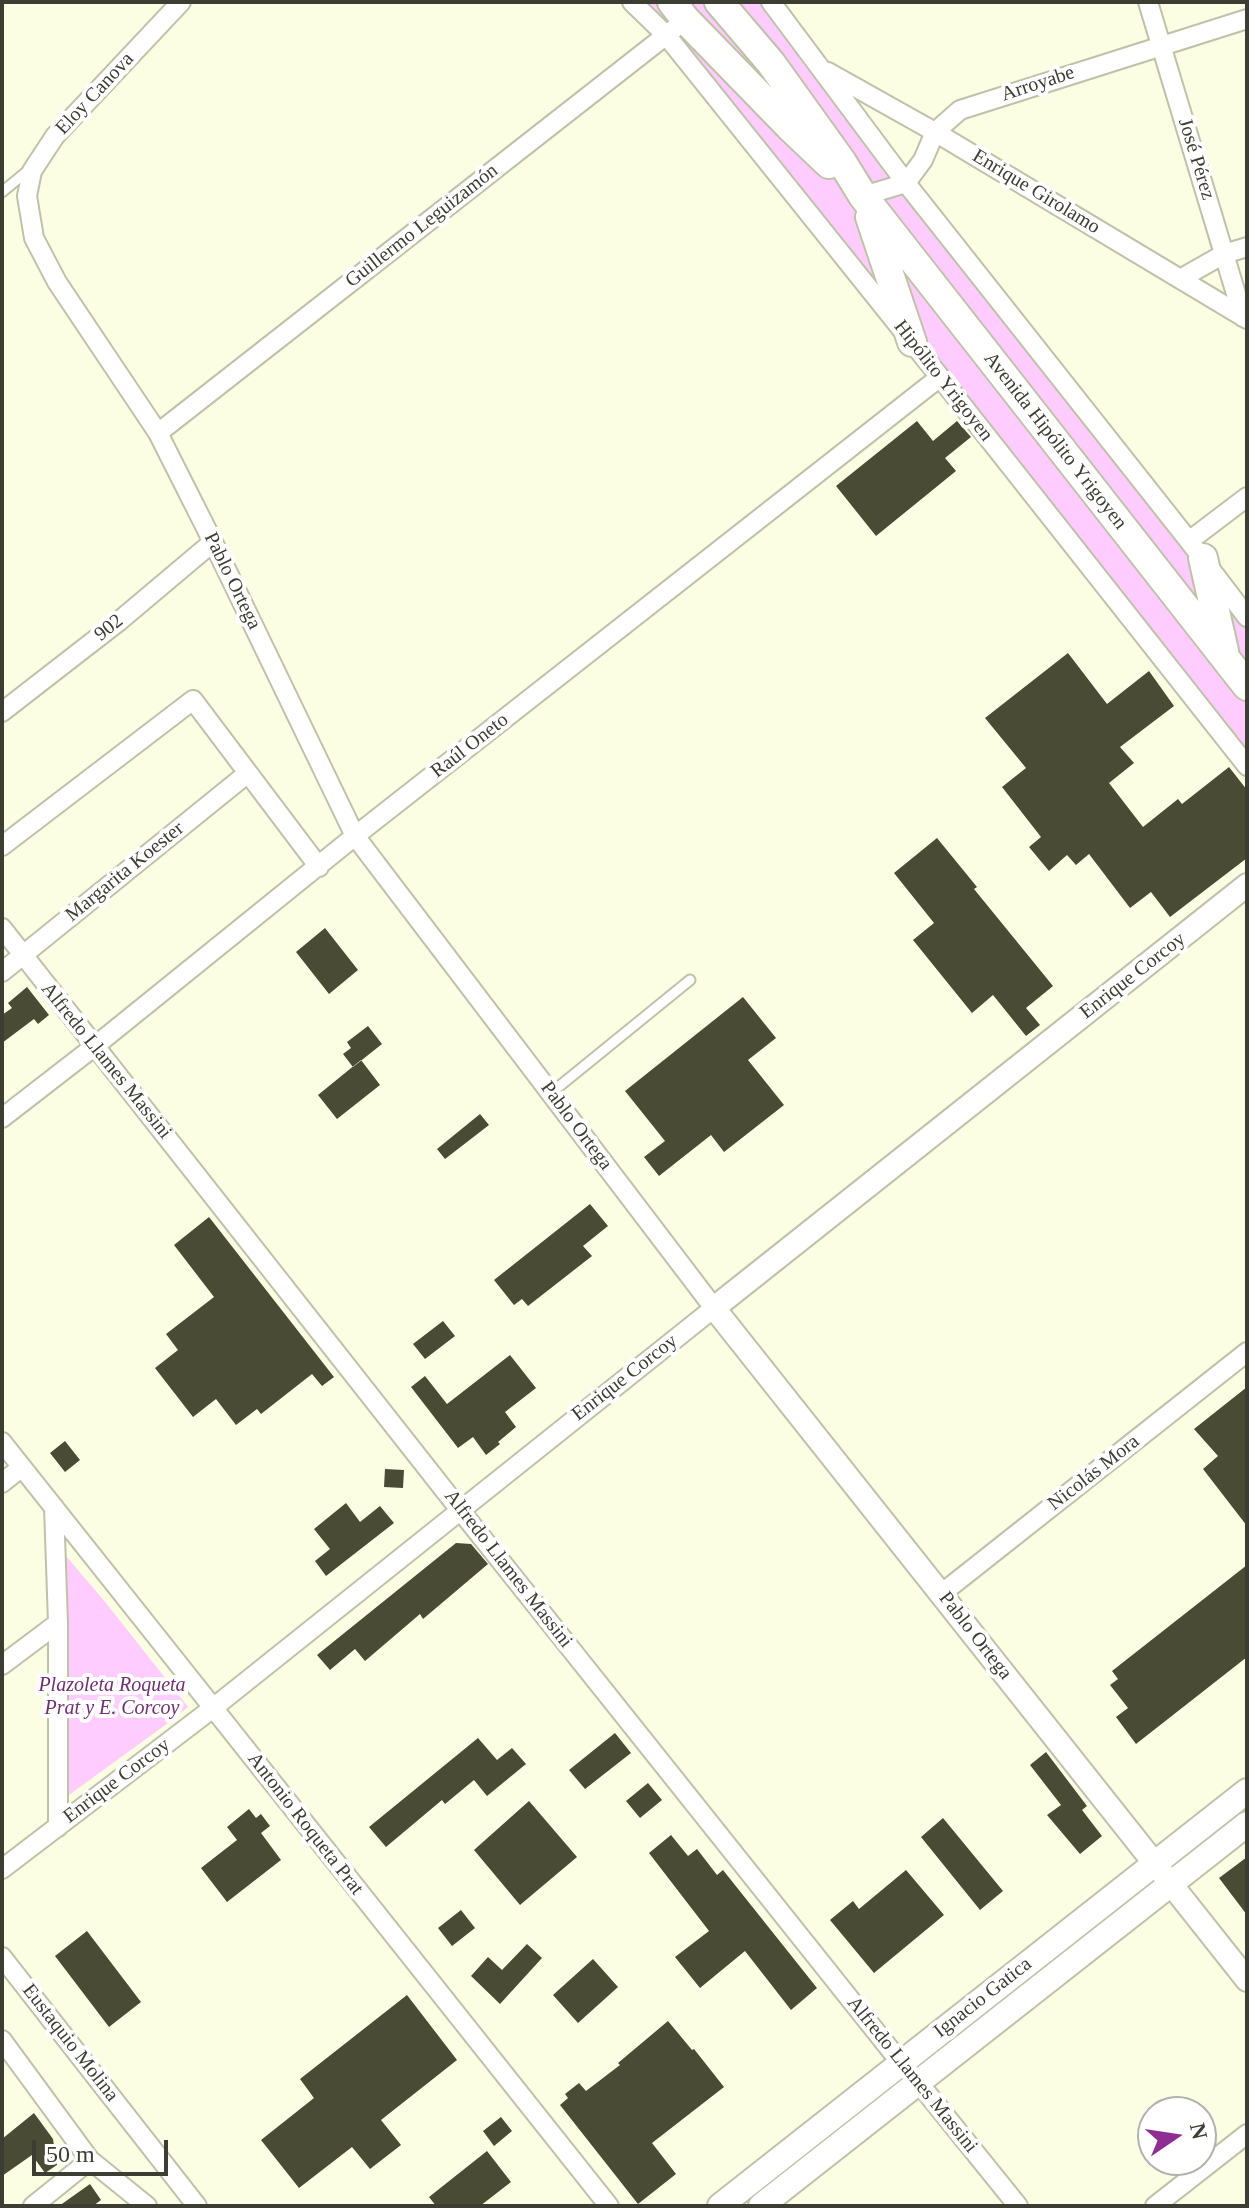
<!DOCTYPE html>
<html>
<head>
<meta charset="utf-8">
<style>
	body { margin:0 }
	#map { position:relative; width:1249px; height:2208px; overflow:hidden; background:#fbfee3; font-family:"Times New Roman",serif }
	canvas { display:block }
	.frame { position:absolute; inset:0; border:4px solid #3c3d33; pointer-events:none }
	.north { position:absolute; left:1137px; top:2096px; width:80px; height:80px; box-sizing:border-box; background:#fff; border:2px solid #b1b1ad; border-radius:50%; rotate:77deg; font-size:22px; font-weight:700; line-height:32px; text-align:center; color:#3c3d33 }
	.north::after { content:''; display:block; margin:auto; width:28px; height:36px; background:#902d95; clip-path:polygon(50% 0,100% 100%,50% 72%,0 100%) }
	.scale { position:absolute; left:32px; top:2140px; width:136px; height:36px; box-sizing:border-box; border:4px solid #3c3d33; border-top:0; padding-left:10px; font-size:24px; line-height:28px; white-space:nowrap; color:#3c3d33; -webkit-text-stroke:6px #fff; paint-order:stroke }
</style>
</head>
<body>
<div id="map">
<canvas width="1249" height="2208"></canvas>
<div class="frame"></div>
<div class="north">N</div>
<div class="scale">50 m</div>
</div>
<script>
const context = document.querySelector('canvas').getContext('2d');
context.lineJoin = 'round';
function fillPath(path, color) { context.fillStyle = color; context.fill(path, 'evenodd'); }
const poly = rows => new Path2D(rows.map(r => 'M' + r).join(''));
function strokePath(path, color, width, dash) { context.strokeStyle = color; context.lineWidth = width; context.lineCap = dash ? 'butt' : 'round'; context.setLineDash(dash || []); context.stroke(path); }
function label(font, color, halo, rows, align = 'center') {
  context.font = font + ' "Times New Roman",serif'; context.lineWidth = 8; context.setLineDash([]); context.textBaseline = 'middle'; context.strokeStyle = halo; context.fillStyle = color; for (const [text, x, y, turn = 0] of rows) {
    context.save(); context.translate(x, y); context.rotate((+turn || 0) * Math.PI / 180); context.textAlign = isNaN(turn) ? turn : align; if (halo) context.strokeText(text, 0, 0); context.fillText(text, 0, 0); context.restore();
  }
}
const green = poly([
	[632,2,771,2,1247,617,1247,766],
	[61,1550,106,1603,188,1707,168,1723,58,1803]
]);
const building = poly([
	[917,421,933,441,957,421,971,437,945,458,956,471,876,536,836,486],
	[1068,653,1107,704,1149,671,1174,706,1120,747,1134,763,1109,783,1143,827,1178,799,1182,804,1229,767,1247,790,1247,858,1170,917,1151,892,1130,908,1089,854,1076,865,1067,855,1049,871,1029,847,1041,837,1002,787,1026,768,985,718],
	[937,838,977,887,974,889,1053,986,1026,1008,1040,1025,1026,1036,993,995,972,1013,913,940,934,923,894,873],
	[325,928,358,970,329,994,296,952],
	[27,987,49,1015,38,1024,34,1019,2,1043,2,1015,12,1008,8,1003],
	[743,997,776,1038,748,1060,784,1105,724,1152,711,1135,659,1176,644,1157,665,1141,625,1091],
	[368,1026,382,1044,353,1067,343,1054,351,1048,347,1042],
	[361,1060,380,1085,337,1119,318,1095],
	[480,1114,489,1125,445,1159,437,1149],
	[590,1204,608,1226,583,1246,592,1256,528,1306,522,1299,514,1305,494,1280],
	[209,1217,334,1377,322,1386,312,1374,261,1414,257,1409,236,1425,216,1399,193,1417,155,1368,178,1350,166,1334,214,1297,174,1245],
	[443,1321,455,1336,425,1359,413,1344],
	[510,1355,536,1388,505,1412,516,1427,498,1442,500,1444,486,1455,473,1437,458,1448,411,1387,425,1376,447,1404],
	[1247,1387,1247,1526,1203,1469,1218,1456,1194,1429],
	[65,1441,80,1460,65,1472,50,1453],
	[385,1469,404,1470,403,1488,384,1487],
	[346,1503,360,1522,380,1506,394,1523,326,1576,315,1561,330,1549,314,1529],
	[456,1543,471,1544,488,1564,423,1619,420,1614,365,1661,355,1649,330,1670,317,1655],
	[1247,1565,1247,1657,1136,1744,1116,1717,1128,1708,1110,1685,1118,1679,1112,1671],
	[615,1733,631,1753,585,1789,569,1770],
	[478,1738,497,1760,512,1748,526,1764,487,1796,474,1780,445,1804,442,1800,386,1847,369,1827],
	[1046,1752,1087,1806,1082,1810,1102,1836,1080,1854,1047,1815,1061,1805,1030,1765],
	[648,1783,662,1800,640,1818,626,1801],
	[529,1801,577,1857,520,1905,474,1850],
	[249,1809,256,1818,261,1814,270,1826,261,1833,281,1860,227,1902,201,1868,237,1840,227,1827],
	[943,1818,1003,1891,980,1910,921,1837],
	[671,1835,688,1856,697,1849,717,1875,723,1870,817,1988,791,2010,745,1951,700,1988,675,1957,709,1931,649,1853],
	[1247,1857,1247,1915,1219,1878],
	[906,1870,944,1915,874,1973,830,1920,853,1901,859,1909],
	[461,1910,475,1928,452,1946,438,1928],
	[87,1931,141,2002,109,2027,55,1956],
	[527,1944,542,1958,500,2004,471,1976,488,1957,502,1970],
	[593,1959,618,1987,578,2023,553,1995],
	[407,1995,457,2060,381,2120,401,2145,370,2169,352,2147,299,2188,261,2140,314,2098,300,2079],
	[668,2021,692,2050,694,2049,724,2087,652,2143,676,2174,638,2204,560,2105,568,2098,565,2094,579,2083,586,2091,620,2065,618,2063],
	[34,2113,53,2139,57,2165,45,2173,32,2155,2,2176,2,2139],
	[501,2117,512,2131,494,2146,483,2131],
	[487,2151,511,2182,480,2206,436,2206,429,2197],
	[90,2184,101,2200,93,2206,59,2206]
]);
const service = poly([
	[2,192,30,169],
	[551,1093,690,980]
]);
const minor = poly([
	[632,2,666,35,940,377,1247,766],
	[771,2,906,183,1189,541,1247,617],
	[1148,2,1243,317],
	[828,72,935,132,1247,319],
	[863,196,906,183,923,160,935,132,960,110,1247,19],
	[1180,279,1224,254,1247,247],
	[158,433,674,29],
	[1189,541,1247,497],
	[2,712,118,622,213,542],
	[2,846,193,700,319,867],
	[2,928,460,1510,901,2063,918,2082,1018,2206],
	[2,972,248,773],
	[2,1118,95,1046,355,836,940,377],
	[2,1442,609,2206],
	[2,1483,22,1467],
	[54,1507,58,1623,58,1827],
	[941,1594,1247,1352],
	[2,1665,58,1623],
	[2,1869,213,1708,714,1308,355,836,213,542,158,433,57,282,34,238,27,196,32,171,55,136,181,2],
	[2,1957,197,2206],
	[2,2040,90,2160,147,2206],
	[33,2206,90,2160],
	[1155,2206,1247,2134]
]);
const tertiary = poly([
	[1247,885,714,1308,1247,1980]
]);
const secondary = poly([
	[720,2206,1247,1791],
	[761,2206,1247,1824]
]);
const trunk = poly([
	[672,2,685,19,791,128,829,164],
	[719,2,771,63,842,162,863,196,1247,686],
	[870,217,912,342],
	[1203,558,1224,651]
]);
const streetNames = [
	["Arroyabe",1038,84,-18],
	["Eloy Canova",95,94,-47],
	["José Pérez",1196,159,73],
	["Enrique Girolamo",1036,192,31],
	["Guillermo Leguizamón",422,226,-38],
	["Hipólito Yrigoyen",943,381,52],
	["Avenida Hipólito Yrigoyen",1055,441,52],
	["Pablo Ortega",232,581,64],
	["902",109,628,-39],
	["Raúl Oneto",470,746,-38],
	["Margarita Koester",125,872,-39],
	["Enrique Corcoy",1133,976,-38],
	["Alfredo Llames Massini",106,1061,51],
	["Pablo Ortega",576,1126,53],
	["Enrique Corcoy",625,1378,-38],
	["Nicolás Mora",1094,1473,-38],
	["Alfredo Llames Massini",508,1569,52],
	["Pablo Ortega",975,1636,52],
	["Enrique Corcoy",117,1781,-37],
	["Antonio Roqueta Prat",305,1824,52],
	["Ignacio Gatica",983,1998,-38],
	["Eustaquio Molina",70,2043,52],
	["Alfredo Llames Massini",912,2075,51]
];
const parkNames = [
	["Plazoleta Roqueta",112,1686],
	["Prat y E. Corcoy",112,1709]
];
fillPath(green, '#feccff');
fillPath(building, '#494b35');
strokePath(service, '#bfc2a8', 13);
strokePath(minor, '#bfc2a8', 22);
strokePath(tertiary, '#bfc2a8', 26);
strokePath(secondary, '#bfc2a8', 28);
strokePath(trunk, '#bfc2a8', 32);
strokePath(service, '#fff', 9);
strokePath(minor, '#fff', 18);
strokePath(tertiary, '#fff', 22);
strokePath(secondary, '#fff', 24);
strokePath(trunk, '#fff', 28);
label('20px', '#3c3d33', '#fff', streetNames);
label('italic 20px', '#6e3071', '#fff', parkNames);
</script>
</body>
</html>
